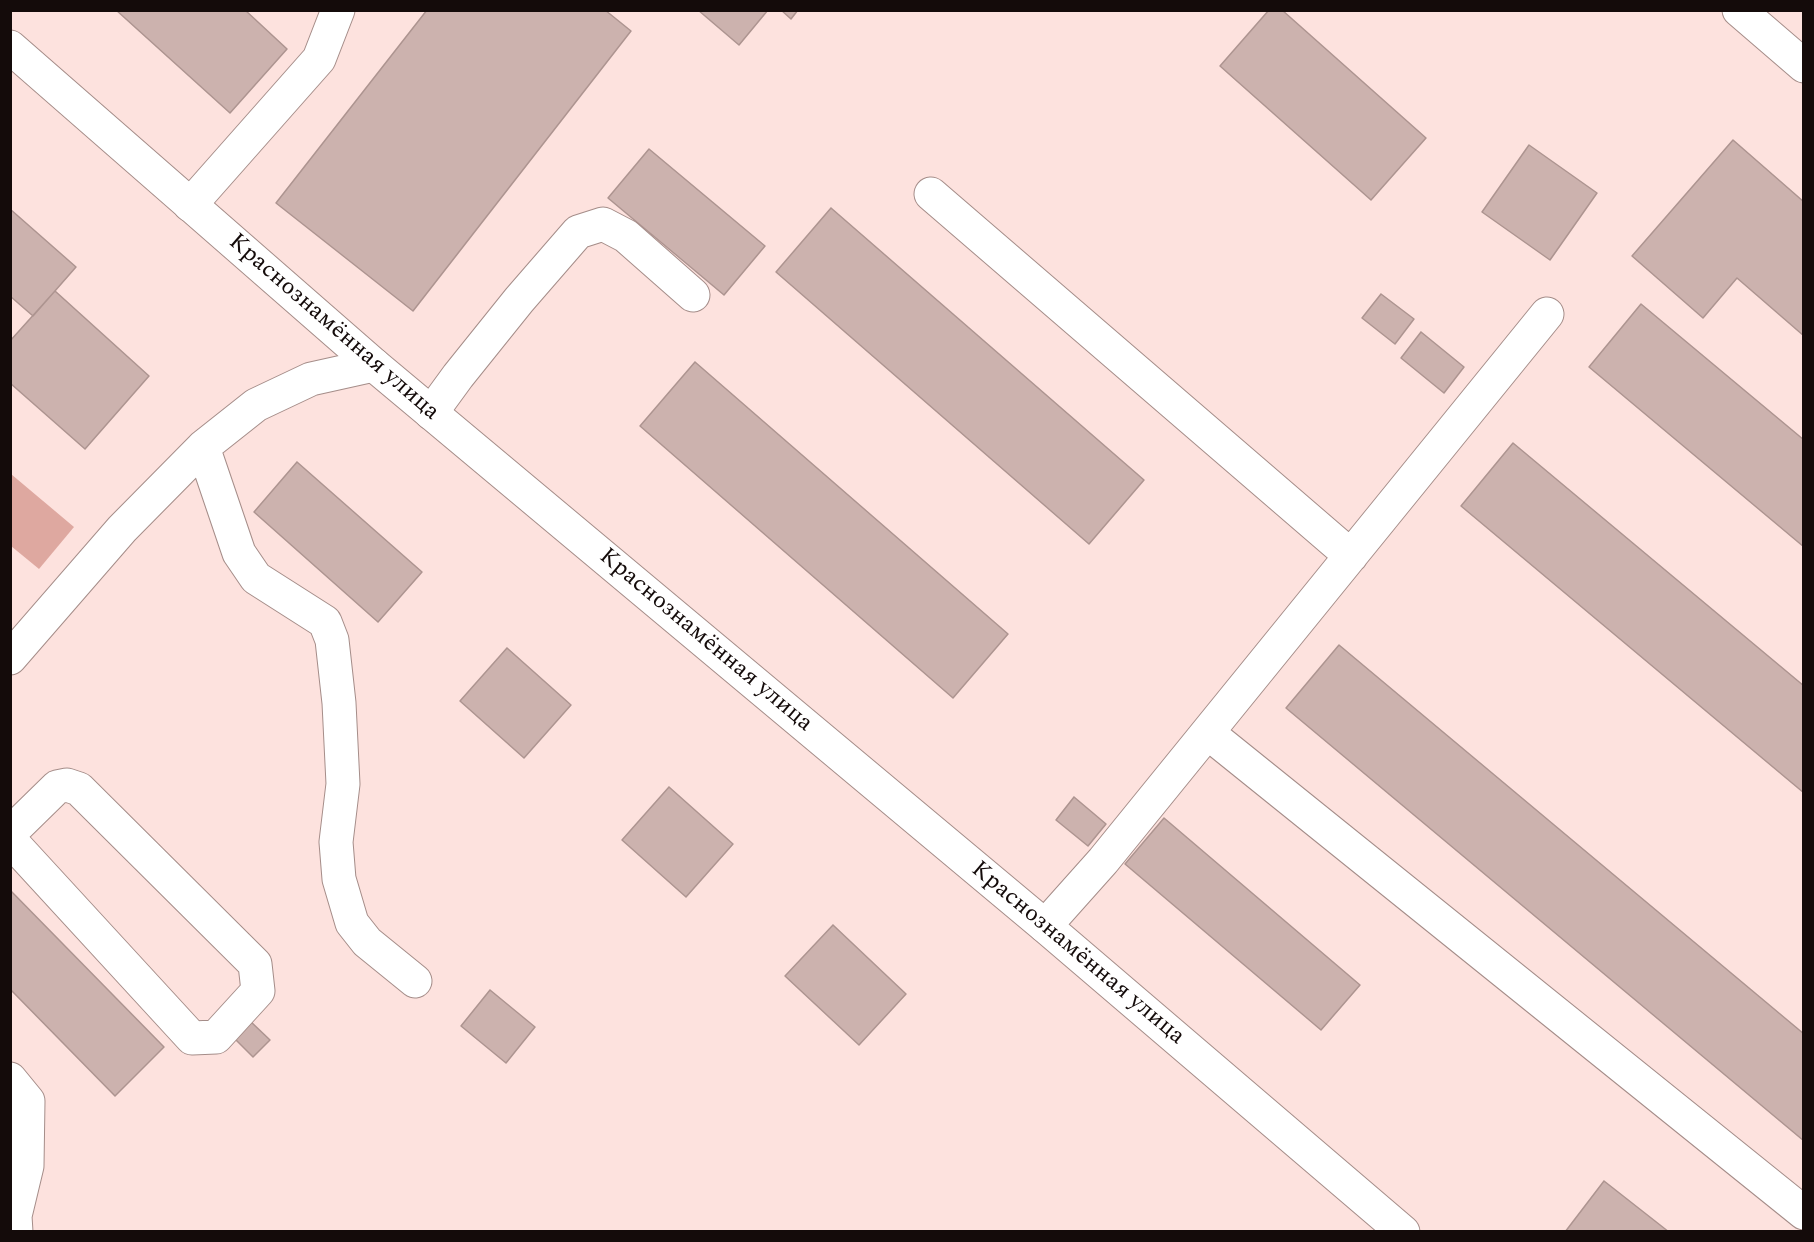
<!DOCTYPE html>
<html>
<head>
<meta charset="utf-8">
<style>
	body { margin:0 }
	#map { position:relative; width:1814px; height:1242px; overflow:hidden; background:#fde2de; font-family:Spectral,serif }
	canvas { display:block }
	.frame { position:absolute; inset:0; border:12px solid #140b0a; pointer-events:none }
</style>
</head>
<body>
<div id="map">
<canvas width="1814" height="1242"></canvas>
<div class="frame"></div>
</div>
<script>
const context = document.querySelector('canvas').getContext('2d');
context.lineJoin = 'round';
function fillPath(path, color) { context.fillStyle = color; context.fill(path, 'evenodd'); }
const poly = rows => new Path2D(rows.map(r => 'M' + r).join(''));
function strokePath(path, color, width, dash) { context.strokeStyle = color; context.lineWidth = width; context.lineCap = dash ? 'butt' : 'round'; context.setLineDash(dash || []); context.stroke(path); }
function label(font, color, halo, rows, align = 'center') {
  context.font = font + ' Spectral,serif'; context.lineWidth = 6; context.setLineDash([]); context.textBaseline = 'middle'; context.strokeStyle = halo; context.fillStyle = color; for (const [text, x, y, turn = 0] of rows) {
    context.save(); context.translate(x, y); context.rotate((+turn || 0) * Math.PI / 180); context.textAlign = isNaN(turn) ? turn : align; if (halo) context.strokeText(text, 0, 0); context.fillText(text, 0, 0); context.restore();
  }
}
const green = poly([
	[11,474,74,527,39,569,11,546]
]);
const building = poly([
	[116,10,245,10,287,49,230,113,116,10],
	[427,10,605,10,631,31,413,311,276,203,427,10],
	[698,10,768,10,739,45,698,10],
	[781,10,798,10,791,19,781,10],
	[1269,10,1282,10,1426,138,1371,200,1220,66,1269,10],
	[1733,140,1804,202,1804,336,1737,278,1703,318,1632,256,1733,140],
	[1529,145,1597,193,1550,260,1482,212,1529,145],
	[649,149,765,246,724,295,608,198,649,149],
	[831,208,1144,480,1089,544,776,272,831,208],
	[10,209,76,267,33,316,10,296,10,209],
	[55,291,149,376,85,449,10,383,10,341,55,291],
	[1381,294,1414,319,1395,344,1362,318,1381,294],
	[1641,304,1804,440,1804,547,1589,367,1641,304],
	[1421,332,1464,367,1444,393,1401,358,1421,332],
	[695,362,1008,634,953,698,640,426,695,362],
	[1513,443,1804,686,1804,793,1461,506,1513,443],
	[297,462,422,572,378,622,254,512,297,462],
	[1339,645,1804,1034,1804,1141,1286,708,1339,645],
	[507,648,571,705,524,758,460,701,507,648],
	[669,787,733,844,686,897,622,840,669,787],
	[1074,797,1106,824,1088,846,1056,820,1074,797],
	[1164,818,1360,985,1321,1030,1125,864,1164,818],
	[10,890,164,1047,115,1096,10,989,10,890],
	[833,925,906,994,859,1045,785,976,833,925],
	[490,990,535,1027,506,1063,461,1026,490,990],
	[249,1020,270,1040,253,1057,233,1037,249,1020],
	[1604,1181,1669,1232,1565,1232,1604,1181]
]);
const minor = poly([
	[1739,10,1804,66],
	[931,194,1351,556],
	[190,205,319,59,338,10],
	[431,413,458,376,519,300,578,232,603,224,626,236,693,295],
	[203,447,239,553,256,578,325,622,332,640,339,703,343,784,336,842,339,879,352,923,367,942,415,981],
	[10,658,122,529,203,447,256,405,311,379,374,365],
	[1208,733,1804,1213],
	[10,833,57,787,67,785,79,789,255,964,258,991,216,1037,192,1038,10,840],
	[1045,926,1103,861,1547,314],
	[10,1079,28,1101,27,1166,15,1216,16,1232]
]);
const major = poly([
	[10,47,374,365,1045,926,1403,1232]
]);
const streetNames = [
	["Краснознамённая улица",333,328,41],
	["Краснознамённая улица",705,641,40],
	["Краснознамённая улица",1077,954,40]
];
fillPath(green, '#dea8a0');
fillPath(building, '#ccb2ae');
strokePath(building, '#ad9490', 1.5);
strokePath(minor, '#a58d89', 35);
strokePath(major, '#a58d89', 35);
strokePath(minor, '#fff', 33);
strokePath(major, '#fff', 33);
label('24px', '#140b0a', '#fff', streetNames);
</script>
</body>
</html>
